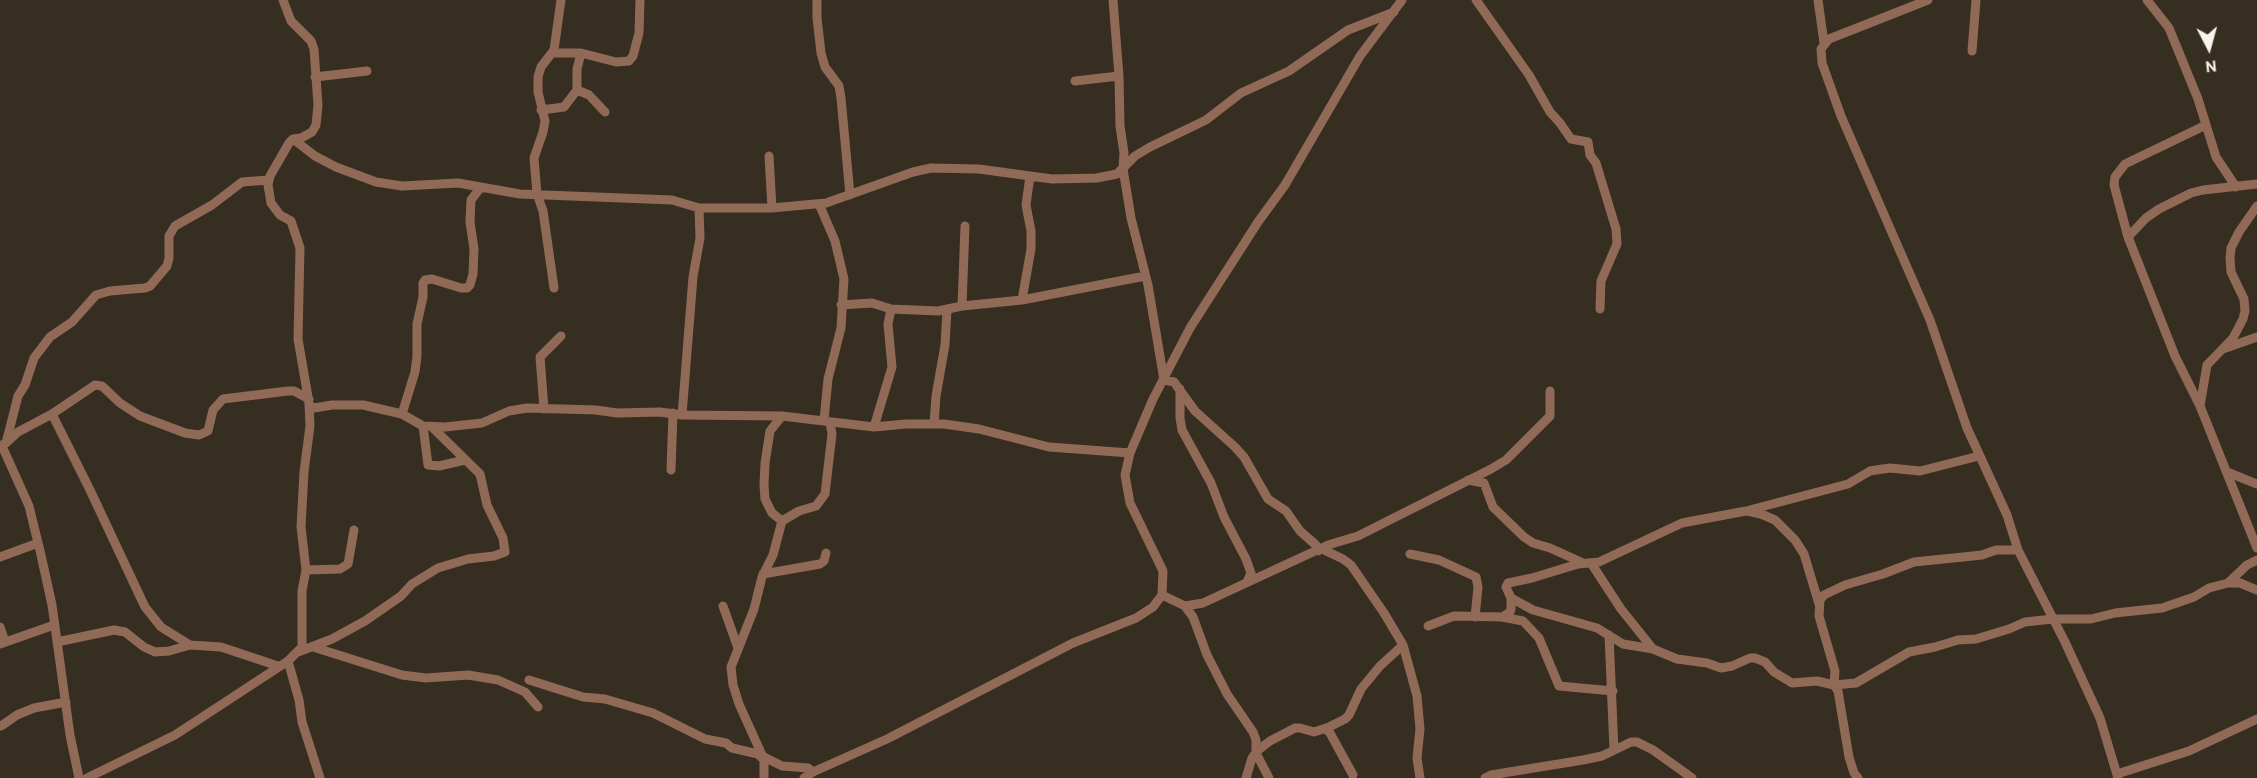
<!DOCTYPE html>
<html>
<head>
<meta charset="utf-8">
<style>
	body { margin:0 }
	#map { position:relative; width:2257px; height:778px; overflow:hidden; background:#362e20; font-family:Cabin,sans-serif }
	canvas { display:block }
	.north { position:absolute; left:2179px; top:18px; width:60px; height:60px; -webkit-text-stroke:4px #362e20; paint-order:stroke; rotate:174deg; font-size:16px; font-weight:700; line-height:24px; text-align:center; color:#f9f4eb }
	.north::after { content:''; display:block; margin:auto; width:21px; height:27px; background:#f9f4eb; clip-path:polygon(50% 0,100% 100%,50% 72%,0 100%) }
</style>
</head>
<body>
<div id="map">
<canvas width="2257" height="778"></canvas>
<div class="north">N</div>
</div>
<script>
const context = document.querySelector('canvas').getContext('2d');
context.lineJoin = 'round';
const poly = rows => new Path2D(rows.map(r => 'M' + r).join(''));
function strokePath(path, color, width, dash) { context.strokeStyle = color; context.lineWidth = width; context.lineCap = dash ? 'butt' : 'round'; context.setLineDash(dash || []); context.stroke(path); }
const street = poly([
	[817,0,817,18,821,53,825,67,839,86,841,98,850,195],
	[1113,0,1119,76,1120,126,1124,153,1123,169,1131,218,1148,285,1164,380,1174,382,1195,411,1235,447,1244,457,1268,499,1286,511,1300,531,1316,545,1318,551],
	[1476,0,1529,75,1550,112,1560,123,1571,139,1588,142,1590,155,1596,163,1616,229,1617,244,1601,281,1600,309],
	[1818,0,1824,43],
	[1928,0,1829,39,1821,49,1822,63,1841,116,1930,320,1967,428,2007,515,2018,550,2065,642,2100,718,2118,778],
	[2147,0,2169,28,2198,99,2216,157,2236,187],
	[1972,51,1976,0],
	[552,53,581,53,616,62,629,61,633,56,639,33,640,0],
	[581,53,577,69,577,90,589,95,605,112],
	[315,77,367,71],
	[1075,81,1119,76],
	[541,110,564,107,577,90],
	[2206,125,2125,164,2115,177,2114,185,2128,237,2175,356,2200,406,2257,548],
	[293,139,315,156,336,167,376,182,402,186,458,183,520,194,672,200,699,208,772,208,826,203,913,172,931,168,979,169,1052,179,1097,178,1117,174,1135,156,1150,147,1206,120,1241,93,1289,71,1348,30,1394,12],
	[769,156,772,208],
	[819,204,835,241,844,279,841,328,828,379,824,420],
	[2128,237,2146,218,2159,209,2191,193,2203,190,2257,184],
	[554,288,543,211,537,194,534,158,543,132,545,121,538,92,538,77,541,67,554,50,561,0],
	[1022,300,1031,249,1031,231,1026,205,1030,176],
	[841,305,872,303,891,309,938,311,962,306,1022,300,1145,276],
	[962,306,965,226],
	[2223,349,2257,337],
	[1180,389,1180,418,1182,430,1211,483,1224,517,1246,559,1251,573,1247,582],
	[309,406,314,408,332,405,363,405,402,414,423,426,445,427,482,423,509,411,527,408,596,410,617,413,660,412,682,415,782,416,874,427,906,424,944,424,979,429,1049,447,1130,453],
	[2200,406,2207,365,2233,338,2243,319,2245,311,2244,299,2231,272,2230,258,2231,248,2239,232,2257,206],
	[544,409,540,357,561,336],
	[52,414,90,490,145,607,161,627,190,645,221,647,278,666],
	[402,414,415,372,417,356,417,324,423,297,423,283,425,280,432,279,461,288,467,288,470,285,473,274,474,249,470,222,471,200,481,187],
	[682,415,693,277,700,238,699,208],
	[934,424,936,396,945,345,947,310],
	[423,426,428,465,439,466,465,460],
	[874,427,892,367,888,324,891,309],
	[6,443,18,396,25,385,34,358,50,337,72,322,96,295,110,291,145,288,150,286,167,266,169,258,169,236,175,226,212,205,242,182,269,180],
	[0,446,6,443,18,432,52,414,95,385,102,386,120,403,140,416,185,433,199,435,208,431,213,410,223,399,288,391,294,391,309,399],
	[2,446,29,506,41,555,52,605,70,735,79,778],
	[671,470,673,413],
	[2227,472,2257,484],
	[1468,480,1484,483,1493,507,1524,537,1533,543,1550,548,1581,562],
	[1747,511,1761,514,1775,520,1795,540,1804,554,1819,604],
	[782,521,799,511,816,506,825,494,832,434,830,422],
	[782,521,772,513,765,499,764,485,765,463,770,431,782,416],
	[1322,549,1343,559,1351,565,1384,613,1403,645,1417,696,1420,729,1417,758,1420,778],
	[1410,554,1439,560,1476,577,1478,587,1475,617],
	[0,557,38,543],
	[1591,563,1621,609,1653,649],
	[306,570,340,569,348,564,354,530],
	[763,574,820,564,824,561,826,553],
	[2228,583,2247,565,2257,560],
	[1162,595,1185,606,1203,603,1328,545,1358,536,1491,469,1506,460,1550,416,1550,391],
	[1511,598,1533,610,1597,628,1623,644,1653,649,1677,659,1707,663,1721,668,1732,666,1750,658,1755,658,1765,662,1774,672,1792,683,1817,681,1834,685,1856,683,1909,652,1935,647,1958,640,1976,639,2009,629,2025,622,2053,619,2091,619,2115,613,2162,608,2194,597,2209,588,2228,583,2240,583,2257,590],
	[723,606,738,648],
	[1185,606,1193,617,1207,655,1227,694,1253,732,1256,740,1256,753,1269,778],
	[1502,617,1523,621,1539,638,1559,686,1613,691],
	[1428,626,1454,616,1502,617,1510,612,1511,609,1511,598,1506,587,1508,583,1532,578,1578,564,1599,562,1682,523,1746,511,1848,484,1870,471,1876,470,1890,468,1920,471,1979,456],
	[0,627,5,642],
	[1609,635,1614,750],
	[57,642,114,630,125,632,144,647,155,652,169,651,190,645],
	[0,644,54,625],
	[313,647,402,675,426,678,468,675,498,680,525,692,538,707],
	[298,652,332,639,365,621,401,596,412,584,438,568,468,559,494,556,505,552,503,538,487,505,480,474,432,427],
	[288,661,299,700,302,722,320,778],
	[529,680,583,697,605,699,653,713,705,739,726,743,732,748,758,754,782,766,808,768,813,772],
	[1,726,17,715,34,708,66,702],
	[1326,729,1330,733,1353,775],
	[758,754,764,760,764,778],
	[762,755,739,704,733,685,731,667,754,609,762,577,773,555,782,521],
	[2117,774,2189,751,2257,719],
	[87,778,175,735,288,661,302,647,302,591,306,570,301,527,304,472,310,426,309,403,298,339,300,248,291,221,280,215,271,203,268,185,270,176,289,143,293,139,301,138,312,132,316,125,318,105,314,49,311,41,291,21,283,0],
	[804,778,813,772,887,739,1073,643,1136,618,1153,607,1162,595,1163,571,1130,503,1125,475,1130,453,1153,399,1190,328,1258,222,1285,185,1360,56,1402,0],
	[1246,778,1252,758,1257,751,1270,741,1295,728,1300,728,1314,732,1329,727,1345,719,1349,715,1361,689,1380,666,1403,645],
	[1485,778,1491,775,1583,760,1602,756,1631,742,1637,742,1653,750,1692,778],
	[1858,778,1854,773,1849,757,1838,691,1834,685,1835,671,1819,616,1820,600,1824,595,1845,585,1883,574,1914,562,1963,557,1982,555,1996,550,2018,550]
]);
strokePath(street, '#916a57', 9);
</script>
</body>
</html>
